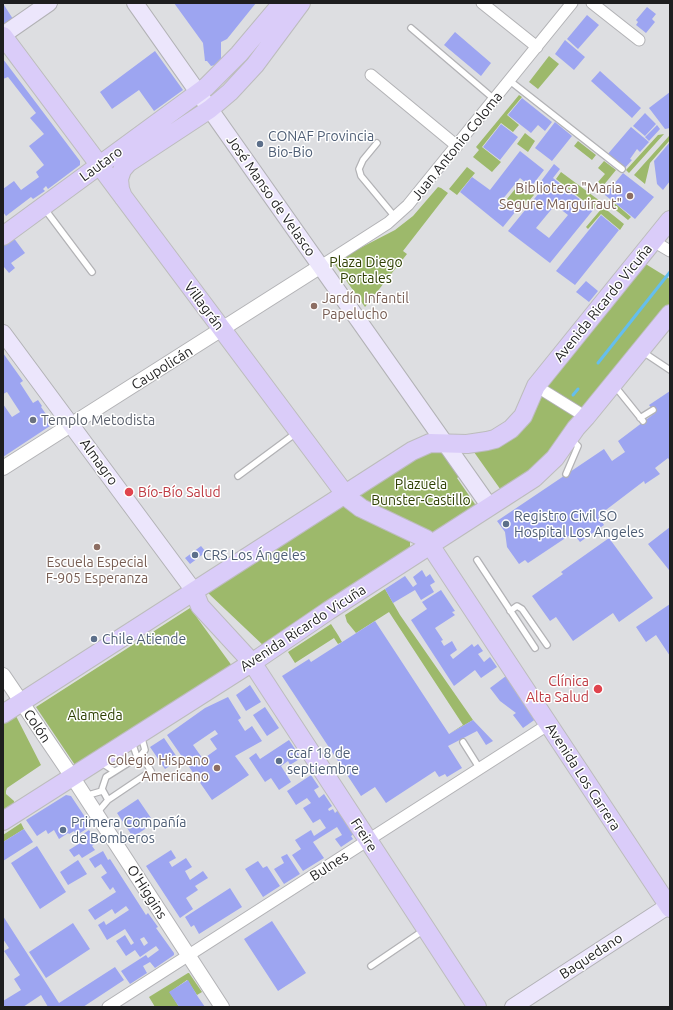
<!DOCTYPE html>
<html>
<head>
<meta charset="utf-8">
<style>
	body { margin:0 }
	#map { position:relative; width:673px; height:1010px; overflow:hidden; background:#dddee1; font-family:Ubuntu,sans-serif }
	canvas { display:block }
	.frame { position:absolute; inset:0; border:4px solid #1e1e1f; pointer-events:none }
</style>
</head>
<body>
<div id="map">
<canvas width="673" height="1010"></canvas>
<div class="frame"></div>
</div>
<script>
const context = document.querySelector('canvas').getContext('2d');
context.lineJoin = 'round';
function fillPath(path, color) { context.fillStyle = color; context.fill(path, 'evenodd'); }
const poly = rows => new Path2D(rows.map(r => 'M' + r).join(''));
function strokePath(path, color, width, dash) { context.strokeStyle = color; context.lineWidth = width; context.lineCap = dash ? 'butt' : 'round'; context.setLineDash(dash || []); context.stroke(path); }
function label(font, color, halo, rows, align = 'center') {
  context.font = font + ' Ubuntu,sans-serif'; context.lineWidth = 3; context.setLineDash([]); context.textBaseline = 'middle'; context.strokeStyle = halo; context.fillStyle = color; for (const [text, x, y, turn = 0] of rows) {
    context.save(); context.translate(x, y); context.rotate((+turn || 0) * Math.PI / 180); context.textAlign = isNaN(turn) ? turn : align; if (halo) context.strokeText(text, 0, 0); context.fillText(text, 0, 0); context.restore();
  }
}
const green = poly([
	[549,56,559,64,538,89,529,82],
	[519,95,522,97,507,115,519,125,513,132,501,123,482,147,501,162,492,172,473,157,479,150,476,147],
	[525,133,535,141,528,152,517,144],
	[664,134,629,173,626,170,658,135],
	[669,136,670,140,650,163,645,184,634,175],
	[578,141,596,155,592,160,574,146],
	[604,161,616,170,603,186,598,182,605,174,598,168],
	[467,167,475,173,457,195,449,189],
	[561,172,600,201,594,209,556,179],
	[520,183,534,195,521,210,507,199],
	[438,187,441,188,448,193,403,251,407,254,365,307,333,262,395,230,413,216],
	[610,199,631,217,628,220,607,203],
	[603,207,624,224,620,230,601,214,588,229,586,227],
	[644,263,670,279,670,309,558,449,503,493,469,445,491,442,537,391],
	[437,445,464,473,457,478,479,510,430,541,354,500,412,453],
	[349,500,410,540,410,549,265,647,207,592],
	[385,589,400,615,473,720,449,734,463,725,389,612,356,633,347,622,345,615],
	[190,608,235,670,79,771,36,707],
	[331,624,338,635,342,642,338,644,334,638,295,663,288,652],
	[16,716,41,765,7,788,6,791,6,794,14,801,14,803,3,816,3,720],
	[21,823,24,829,3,842,3,835],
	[188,973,189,973,202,992,197,995,187,980,170,992,179,1007,155,1007,149,997]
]);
const stream = poly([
	[598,363,670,272],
	[573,395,578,389]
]);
const building = poly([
	[174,3,256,3,227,39,221,42,221,61,219,61,215,65,211,66,207,61,205,61,203,43],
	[4,5,13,19,3,26,3,6],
	[647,7,656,14,652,19,655,22,646,33,636,25,638,22,636,20],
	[587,15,599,25,578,49,567,39],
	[455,32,491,63,481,76,444,45],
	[565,40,585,57,574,70,555,54],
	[155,51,183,90,154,111,139,90,112,109,100,92],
	[3,59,80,161,80,165,48,189,46,186,43,189,45,191,33,199,31,197,6,216,3,212,3,189,14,181,21,190,39,177,36,172,44,165,29,146,44,134,30,118,36,113,8,77,3,79],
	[600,71,641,108,632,118,591,81],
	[670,92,670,128,665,129,649,108],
	[522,98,552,122,545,131,538,125,531,133,508,115],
	[645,113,656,124,645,136,633,126],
	[555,122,572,136,552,161,535,148],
	[501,124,518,137,500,160,483,147],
	[657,125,660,129,649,141,645,137],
	[631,127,649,142,640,152,637,149,630,159,632,160,624,169,607,155],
	[670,142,670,181,663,190,657,184,654,161],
	[520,151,544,170,531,187,520,178,502,200,516,211,503,227,460,192,472,177,490,190],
	[554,164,560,169,553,178,593,210,550,263,508,231,539,193,535,189],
	[555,205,568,215,549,238,536,228],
	[623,173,654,197,635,219,605,195],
	[601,215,619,230,575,285,556,271],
	[13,237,25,253,11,263,15,268,9,273,4,267,3,268,3,244],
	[586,281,598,291,589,302,576,292],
	[3,353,23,381,20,383,33,403,38,400,42,406,41,407,53,424,3,457,3,404,12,417,20,412,7,392,3,394],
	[670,391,670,461,668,458,655,468,660,474,645,484,644,481,598,516,604,525,580,542,573,533,528,563,525,560,519,564,507,547,505,532,497,521,604,449,612,461,625,452,618,441,655,413,649,405],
	[670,527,670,569,669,570,648,544],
	[609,538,653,598,619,622,613,613,573,641,556,617,550,621,532,596,563,574,561,572],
	[201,546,206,552,190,564,185,558],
	[422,570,426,577,430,574,435,582,430,585,434,592,421,600,415,590,393,603,385,589,405,576,413,587,417,584,413,577],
	[441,590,455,611,452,612,455,615,435,628,443,640,441,641,444,646,452,641,457,650,450,655,453,659,472,644,474,647,478,644,483,651,478,654,484,662,490,657,497,667,481,678,475,670,454,686,411,620,427,609,422,602],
	[670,604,670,656,656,635,646,642,636,627],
	[375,621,449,734,473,720,493,741,486,745,477,731,448,746,462,768,447,777,445,774,439,777,435,771,386,803,375,787,361,796,282,676,309,659,311,662],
	[506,676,540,716,523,728,513,715,516,713,500,701,490,688],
	[250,685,261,702,246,711,236,695],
	[228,697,241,718,238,720,245,731,252,726,262,741,235,756,249,775,212,800,167,735,205,708],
	[215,730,218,734,210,739,217,749,203,759,193,745],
	[265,707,279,728,267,736,253,715],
	[164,738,179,760,165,769,150,747],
	[289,740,301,758,290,765,288,761,281,766,291,782,279,790,271,778,265,782,249,758,256,753,260,759],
	[311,775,319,787,314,790,319,798,324,794,332,806,328,809,329,811,333,809,335,813,338,810,354,834,351,836,353,839,341,847,335,839,342,835,337,827,313,842,324,858,303,871,292,855,301,849,295,840,311,830,314,836,326,828,320,819,313,823,303,808,311,803,307,798,296,805,287,791],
	[66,795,71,796,91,826,77,835,74,831,69,834,68,833,59,839,54,830,48,834,46,830,37,836,26,820],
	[138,799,151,818,144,822,148,827,133,837,117,813],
	[24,829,33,842,3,861,3,842],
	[89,830,97,842,92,846,95,850,82,858,79,854,74,857,69,850,80,843,76,839],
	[37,846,66,892,40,909,11,863],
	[171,850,176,858,169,862,172,867,186,858,192,867,185,871,190,880,203,871,208,878,195,886,198,890,186,898,193,909,180,918,146,866],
	[103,851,108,860,110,859,146,915,148,913,158,927,156,928,174,953,174,955,155,968,150,962,143,966,147,973,130,984,121,971,146,955,148,958,159,950,156,946,140,957,135,950,126,956,116,941,125,935,131,945,134,943,125,929,107,940,98,925,104,921,106,925,129,910,126,906,115,914,112,909,95,920,88,910,116,892,113,887,110,890,101,877,107,873,101,864,95,868,89,859],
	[144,937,148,943,144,946,140,939],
	[287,854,300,874,284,884,274,869,284,863,281,857],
	[78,860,87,874,68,885,60,872],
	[258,861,263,868,267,866,280,886,263,897,245,869],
	[230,888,242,907,199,934,194,925,191,927,185,917],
	[3,916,59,1003,115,967,124,980,83,1007,48,1007,41,995,23,1007,3,1007,3,1001,21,990,14,979,20,975,4,951,9,948,3,939],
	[272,921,306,973,278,991,244,939],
	[73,923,90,949,46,978,29,952],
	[188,980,198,997,205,1007,179,1007,169,992]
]);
const service = poly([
	[411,28,494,99],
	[510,81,622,169],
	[377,143,363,160,359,169,361,176,395,217],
	[44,208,92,272],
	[643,352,670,370],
	[614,385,643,421],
	[640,418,653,410],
	[566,474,578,446,571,439],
	[238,476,296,433],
	[477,560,535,648],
	[510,611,517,606,522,609,547,645],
	[132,742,137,757],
	[463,742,480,769],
	[141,755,151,771,108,800,102,789,106,777,141,755],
	[141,755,145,750,141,735],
	[100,762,114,771],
	[85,796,102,791],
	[96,814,108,800],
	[371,966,424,930]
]);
const minor = poly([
	[482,3,537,47],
	[592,3,639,40],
	[371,75,457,146],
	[653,241,670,251],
	[321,266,388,223,408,205,572,3],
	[536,386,586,417],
	[108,1007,549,724]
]);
const tertiary = poly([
	[3,468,321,266],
	[3,675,77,784,222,1007]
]);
const secondary = poly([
	[135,3,490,507],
	[3,35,49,3],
	[3,333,194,591],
	[513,1007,668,906]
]);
const primary = poly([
	[3,36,348,498,361,508,426,539,670,908],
	[123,197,120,189,119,179,122,170,128,163,210,109,230,92,255,65,301,3],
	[3,236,206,87,239,54,282,3],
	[194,591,200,606,246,656,255,667,477,1007],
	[3,714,412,451,430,443,467,444,487,441,495,439,511,429,523,416,536,386,670,220],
	[3,821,259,658,328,611,534,478,555,458,576,428,586,417,670,314]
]);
const markers = [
	[260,144,4,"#5c6f8a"],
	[630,196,4,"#8d6e63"],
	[314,306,4,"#8d6e63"],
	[33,420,4,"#6b7280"],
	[129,492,5,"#e0444e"],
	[506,524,4,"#5c6f8a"],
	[97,547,4,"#8d6e63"],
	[195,555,4,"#5c6f8a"],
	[94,639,4,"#5c6f8a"],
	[598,689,5,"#e0444e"],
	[279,761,4,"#5c6f8a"],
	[217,768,4,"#8d6e63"],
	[63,830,4,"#5c6f8a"]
];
const serviceNames = [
	["CONAF Provincia",268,136],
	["Bio-Bio",268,152],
	["Registro Civil SO",514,516],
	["Hospital Los Angeles",514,532],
	["CRS Los Ángeles",203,555],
	["Chile Atiende",102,639],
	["ccaf 18 de",287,753],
	["septiembre",287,769],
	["Primera Compañía",71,822],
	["de Bomberos",71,838]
];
const streetNames = [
	["Juan Antonio Coloma",457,146,-51],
	["Lautaro",101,164,-36],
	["José Manso de Velasco",271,196,55],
	["Avenida Ricardo Vicuña",603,303,-51],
	["Villagrán",204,306,53],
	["Caupolicán",162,368,-32],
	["Almagro",99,462,54],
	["Avenida Ricardo Vicuña",303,628,-33],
	["Colón",37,726,56],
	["Avenida Los Carrera",583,777,57],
	["Freire",364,835,57],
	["Bulnes",329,866,-33],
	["O'Higgins",147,892,57],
	["Baquedano",591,956,-33]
];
const educationNames = [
	["Biblioteca \"Maria",622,188],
	["Segure Marguiraut\"",622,204],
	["Jardín Infantil",322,298,"left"],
	["Papelucho",322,314,"left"],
	["Escuela Especial",97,562,"center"],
	["F-905 Esperanza",97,578,"center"],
	["Colegio Hispano",209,760],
	["Americano",209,776]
];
const parkNames = [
	["Plaza Diego",366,262],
	["Portales",366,278],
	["Plazuela",421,484],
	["Bunster-Castillo",421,500],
	["Alameda",95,715]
];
const worshipNames = [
	["Templo Metodista",41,420]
];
const healthNames = [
	["Bío-Bío Salud",138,492],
	["Clínica",589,681,"right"],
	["Alta Salud",589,697,"right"]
];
fillPath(green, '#9db96b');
strokePath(stream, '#65beed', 3);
fillPath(building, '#9da5f1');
strokePath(service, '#b2b2b5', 8);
strokePath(minor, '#b2b2b5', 13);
strokePath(tertiary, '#b2b2b5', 16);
strokePath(secondary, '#b2b2b5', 18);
strokePath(primary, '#bcbcbc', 20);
strokePath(service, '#fff', 5.5);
strokePath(minor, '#fff', 11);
strokePath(tertiary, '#fff', 14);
strokePath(secondary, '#ece6fc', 16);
strokePath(primary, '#daccf9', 18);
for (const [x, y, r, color] of markers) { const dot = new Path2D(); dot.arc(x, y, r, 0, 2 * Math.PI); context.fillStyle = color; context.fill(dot); strokePath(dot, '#fff', 1.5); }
label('14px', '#4e5e75', '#fff', serviceNames, 'left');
label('14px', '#1e1e1f', '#fff', streetNames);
label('14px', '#785e54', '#fff', educationNames, 'right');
label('14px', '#2e3f02', '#fff', parkNames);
label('14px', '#5b616d', '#fff', worshipNames, 'left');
label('14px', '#be3a42', '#fff', healthNames, 'left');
</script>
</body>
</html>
